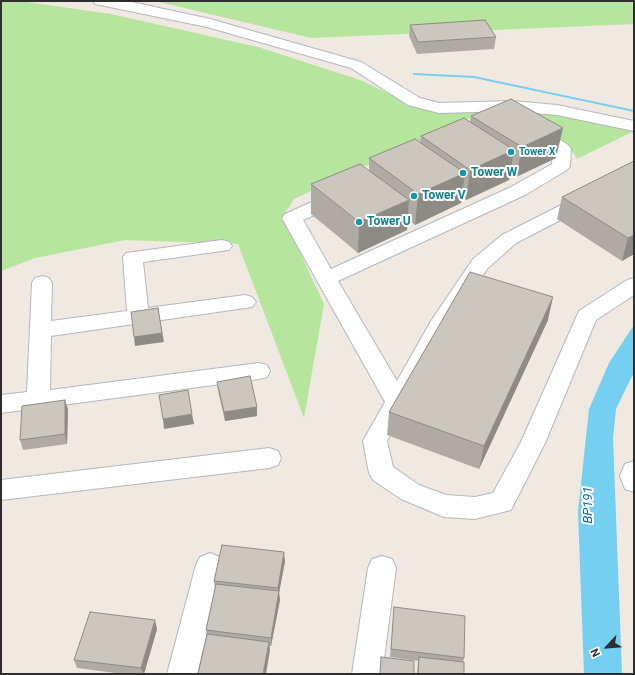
<!DOCTYPE html>
<html>
<head>
<meta charset="utf-8">
<style>
	body { margin:0 }
	#map { position:relative; width:635px; height:675px; overflow:hidden; background:#efe9e1; font-family:Roboto,sans-serif }
	canvas { display:block }
	.frame { position:absolute; inset:0; border:2px solid #2e2e2e; pointer-events:none }
	.north { position:absolute; left:587px; top:627px; width:40px; height:40px; -webkit-text-stroke:3px #fff; paint-order:stroke; rotate:244deg; font-size:11px; font-weight:700; line-height:16px; text-align:center; color:#2e2e2e }
	.north::after { content:''; display:block; margin:auto; width:14px; height:18px; background:#2e2e2e; clip-path:polygon(50% 0,100% 100%,50% 72%,0 100%) }
</style>
</head>
<body>
<div id="map">
<canvas width="635" height="675"></canvas>
<div class="frame"></div>
<div class="north">N</div>
</div>
<script>
const context = document.querySelector('canvas').getContext('2d');
context.lineJoin = 'round';
function fillPath(path, color) { context.fillStyle = color; context.fill(path, 'evenodd'); }
const poly = rows => new Path2D(rows.map(r => 'M' + r).join(''));
function strokePath(path, color, width, dash) { context.strokeStyle = color; context.lineWidth = width; context.lineCap = dash ? 'butt' : 'round'; context.setLineDash(dash || []); context.stroke(path); }
function label(font, color, halo, rows, align = 'center') {
  context.font = font + ' Roboto,sans-serif'; context.lineWidth = 4; context.setLineDash([]); context.textBaseline = 'middle'; context.strokeStyle = halo; context.fillStyle = color; for (const [text, x, y, turn = 0] of rows) {
    context.save(); context.translate(x, y); context.rotate((+turn || 0) * Math.PI / 180); context.textAlign = isNaN(turn) ? turn : align; if (halo) context.strokeText(text, 0, 0); context.fillText(text, 0, 0); context.restore();
  }
}
const green = poly([
	[1,1,20,1,111,14,258,47,360,80,415,106,496,106,294,199,283,216,324,304,304,418,238,244,125,240,35,258,1,271],
	[155,1,631,1,634,6,634,24,311,38],
	[533,108,634,126,634,131,577,159,570,148,551,133,521,123]
]);
const water = poly([
	[634,325,634,372,616,409,613,438,622,674,584,674,578,512,589,409,609,363]
]);
const stream = poly([
	[413,73,474,76,634,110,634,112,474,78,414,75,413,75,413,73]
]);
const minor = poly([
	[93,1,127,1,210,19,361,62,420,98,439,103,512,101,557,105,634,121,634,131,557,115,512,111,439,113,408,105,351,68,207,27,100,5,95,4,93,1],
	[534,126,540,127,568,145,571,149,570,166,567,170,525,195,338,281,397,381,431,321,473,259,502,235,628,171,634,170,634,182,516,243,487,269,449,328,387,441,393,467,419,485,446,495,475,497,493,493,521,442,579,311,627,280,634,278,634,295,596,320,545,443,511,510,475,519,444,517,401,499,373,480,369,473,363,441,385,402,282,218,285,214,332,193,339,191,346,193,348,197,346,201,303,220,331,269,511,187,552,164,553,151,528,135,526,131,528,127,534,126],
	[222,240,229,242,232,246,229,250,143,262,148,308,245,295,252,297,256,302,252,307,51,336,50,390,259,363,267,365,270,371,267,377,259,379,1,413,1,395,27,392,32,283,35,278,42,276,49,278,52,283,51,321,127,311,123,257,126,253,222,240],
	[269,448,278,451,281,458,278,465,269,468,1,500,1,480,269,448],
	[634,461,634,492,625,489,620,476,625,464,634,461],
	[210,553,220,557,224,565,197,674,167,674,196,565,200,557,210,553],
	[382,556,392,559,396,568,382,674,352,674,368,568,372,559,382,556]
]);
const wall = poly([
	[410,25,496,37,494,49,417,54,409,36],
	[471,116,556,158,516,177,510,173,509,180,466,200,462,197,461,203,415,225,408,219,407,230,358,253,311,214,311,184,369,170,369,158,420,143,421,136,470,122],
	[634,161,634,254,622,261,557,219,562,197],
	[548,320,479,469,387,435,389,412],
	[217,382,257,407,257,416,225,421,218,391],
	[65,400,68,409,67,444,23,450,20,440],
	[285,561,279,593,280,600,271,646,269,646,270,650,207,636,206,630,215,589,214,581],
	[394,607,464,658,463,662,464,674,417,674,418,661,390,657],
	[157,629,144,674,123,674,77,668,74,660]
]);
const shadedWall = poly([
	[563,128,556,158,516,177,522,147],
	[514,150,509,180,466,200,470,170],
	[465,173,461,203,415,225,418,194],
	[409,200,407,230,358,253,359,222],
	[634,235,634,254,622,261,628,238],
	[553,297,548,320,479,469,484,446],
	[158,308,164,342,135,346,134,337],
	[65,400,68,409,67,444,65,434],
	[257,407,257,416,225,421,224,412],
	[192,414,194,424,164,429,163,419],
	[284,552,285,561,279,593,280,600,271,646,271,638,278,596,278,588],
	[155,620,157,629,144,674,143,674,141,668],
	[269,642,270,650,266,674,263,674]
]);
const building = poly([
	[485,20,496,37,418,42,410,25,485,20],
	[511,99,563,128,522,147,471,116,511,99],
	[464,118,514,150,470,170,421,136,464,118],
	[415,139,465,173,418,194,369,158,415,139],
	[634,161,634,235,628,238,562,197,634,161],
	[360,164,409,200,359,222,311,184,360,164],
	[470,272,553,297,484,446,389,412,470,272],
	[158,308,162,333,134,337,131,312,158,308],
	[250,376,257,407,224,412,217,382,250,376],
	[188,390,192,414,163,419,159,395,188,390],
	[65,400,65,434,20,440,22,406,65,400],
	[222,545,284,552,278,588,214,581,222,545],
	[216,584,279,591,271,638,206,630,216,584],
	[394,607,465,616,464,658,391,649,394,607],
	[90,612,155,620,141,668,74,660,90,612],
	[207,634,269,642,263,674,198,674,207,634],
	[381,657,414,661,414,674,380,674,381,657],
	[419,657,464,662,464,674,418,674,419,657]
]);
const markers = [
	[511,152,4,"#0f9aa8"],
	[463,173,4,"#0f9aa8"],
	[414,196,4,"#0f9aa8"],
	[359,222,4,"#0f9aa8"]
];
const farCulturenames = [
	["Tower X",519,152]
];
const cultureNames = [
	["Tower W",471,173],
	["Tower V",422,196],
	["Tower U",367,222]
];
const waterNames = [
	["BP191",589,505,-90]
];
fillPath(green, '#b6e59e');
fillPath(water, '#75cff0');
fillPath(stream, '#75cff0');
strokePath(minor, '#b4b7c1', 2);
fillPath(minor, '#fff');
fillPath(wall, '#afaba4');
fillPath(shadedWall, '#8e8b86');
fillPath(building, '#cbc7bf');
strokePath(building, '#8e8b86', 1);
for (const [x, y, r, color] of markers) { const dot = new Path2D(); dot.arc(x, y, r, 0, 2 * Math.PI); context.fillStyle = color; context.fill(dot); strokePath(dot, '#fff', 1.5); }
label('bold 10px', '#0d838f', '#fff', farCulturenames, 'left');
label('bold 12px', '#0d838f', '#fff', cultureNames, 'left');
label('italic 13px', '#0d6fa3', '#fff', waterNames);
</script>
</body>
</html>
